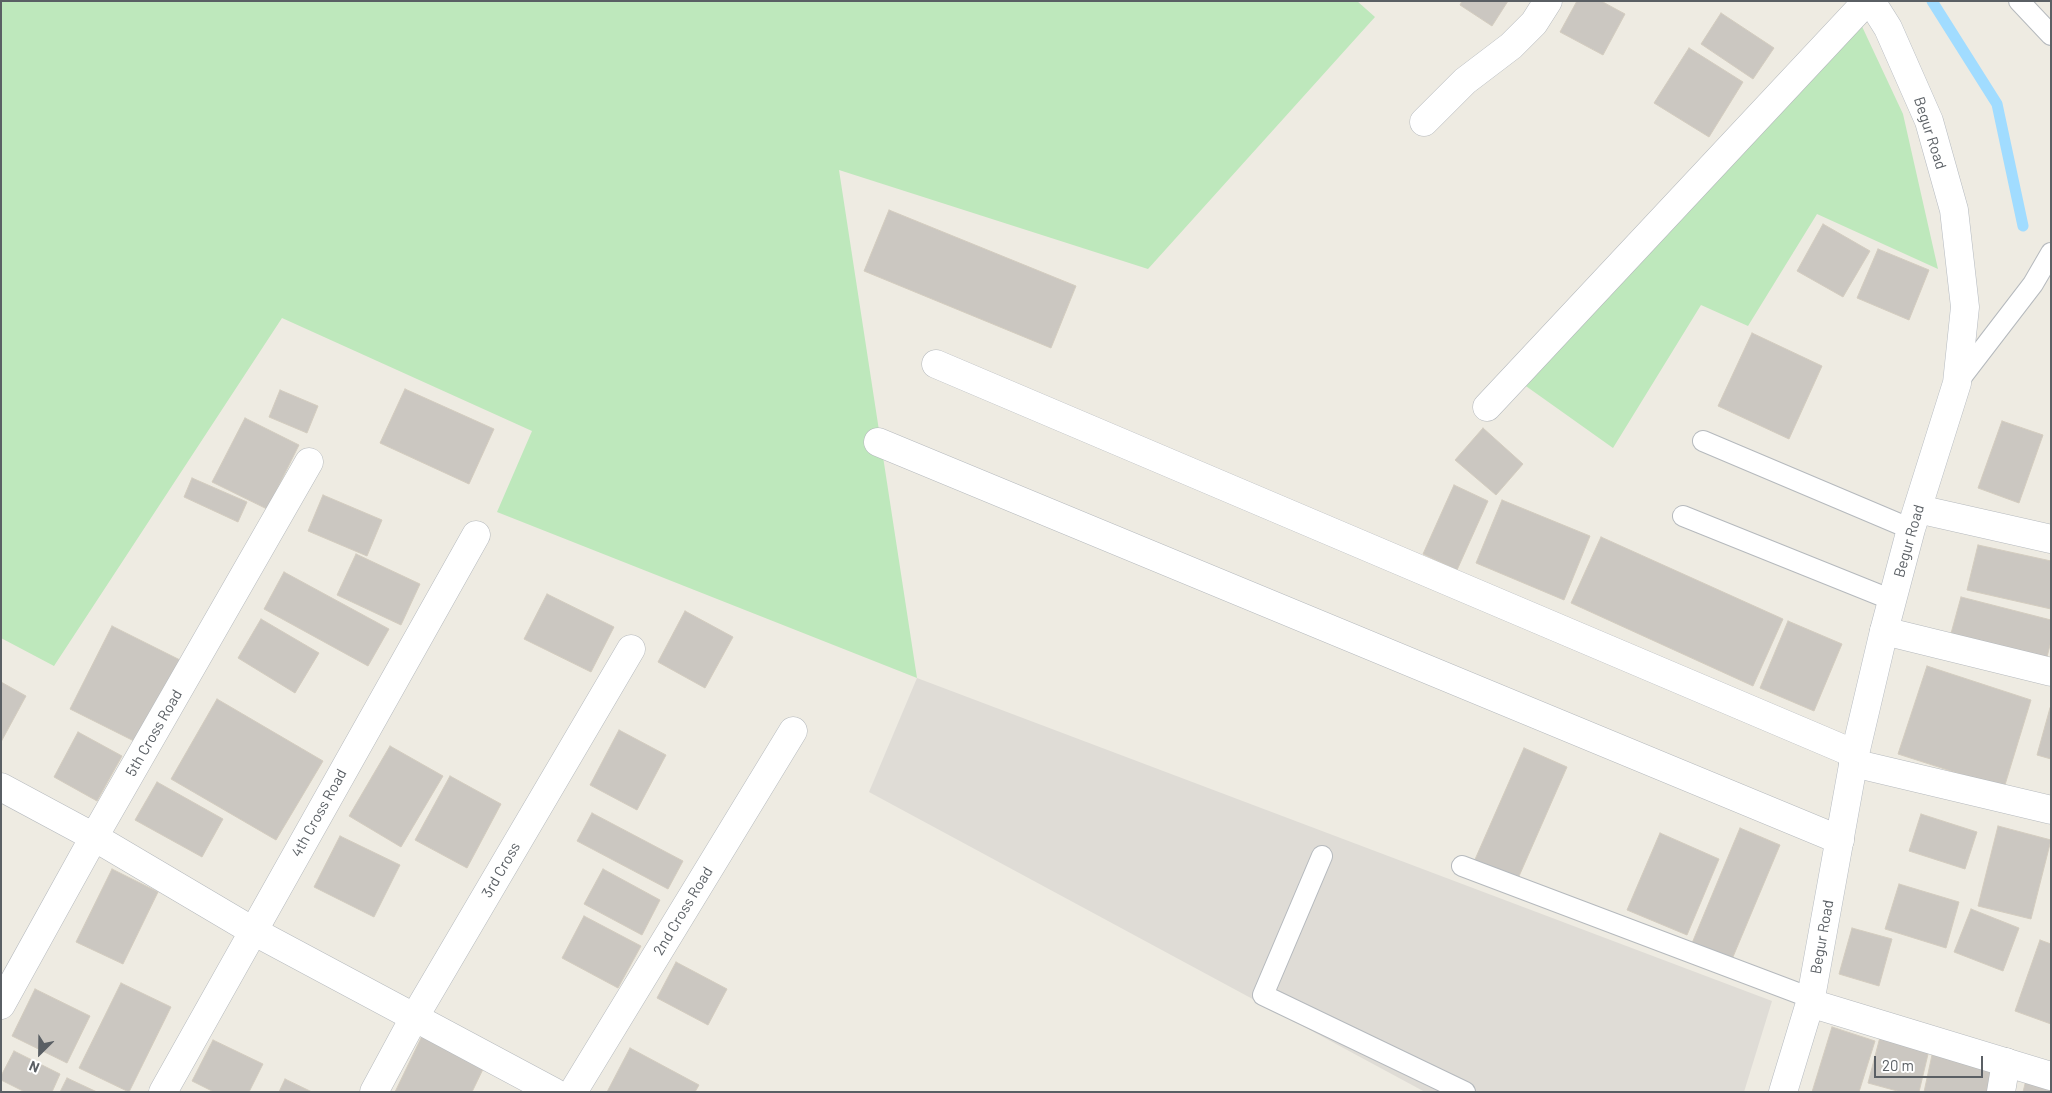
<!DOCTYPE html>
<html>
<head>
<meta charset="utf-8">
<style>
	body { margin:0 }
	#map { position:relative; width:2052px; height:1093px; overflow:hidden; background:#eeebe2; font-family:Barlow,sans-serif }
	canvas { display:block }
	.frame { position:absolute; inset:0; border:2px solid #5a5f64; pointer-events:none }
	.north { position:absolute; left:15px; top:1028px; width:50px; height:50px; -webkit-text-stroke:4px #fff; paint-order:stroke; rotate:203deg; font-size:14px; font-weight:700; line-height:20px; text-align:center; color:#5a5f64 }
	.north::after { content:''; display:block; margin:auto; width:18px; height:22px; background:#5a5f64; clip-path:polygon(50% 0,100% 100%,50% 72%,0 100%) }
	.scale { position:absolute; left:1874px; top:1056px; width:109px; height:22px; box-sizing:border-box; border:2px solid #5a5f64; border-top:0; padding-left:6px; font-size:15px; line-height:18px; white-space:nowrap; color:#5a5f64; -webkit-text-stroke:4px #fff; paint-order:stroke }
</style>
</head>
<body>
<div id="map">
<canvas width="2052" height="1093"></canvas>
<div class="frame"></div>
<div class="north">N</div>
<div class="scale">20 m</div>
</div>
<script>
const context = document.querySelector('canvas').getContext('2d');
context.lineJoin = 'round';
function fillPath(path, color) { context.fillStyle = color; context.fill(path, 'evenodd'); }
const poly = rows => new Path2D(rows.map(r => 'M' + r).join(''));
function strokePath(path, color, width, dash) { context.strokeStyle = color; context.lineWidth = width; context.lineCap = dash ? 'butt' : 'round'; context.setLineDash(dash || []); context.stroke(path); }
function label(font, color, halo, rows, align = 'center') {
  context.font = font + ' Barlow,sans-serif'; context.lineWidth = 5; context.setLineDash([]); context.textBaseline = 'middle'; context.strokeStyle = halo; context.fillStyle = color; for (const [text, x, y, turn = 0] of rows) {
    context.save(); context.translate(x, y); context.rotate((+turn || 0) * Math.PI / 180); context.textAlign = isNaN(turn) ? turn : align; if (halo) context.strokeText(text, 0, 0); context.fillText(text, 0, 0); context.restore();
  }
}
const industrial = poly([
	[917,678,1772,1001,1744,1092,1425,1092,869,792]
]);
const green = poly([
	[1,1,1357,1,1375,17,1148,269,839,170,917,678,497,512,532,431,282,318,54,666,1,638],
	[1859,20,1903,114,1938,269,1817,214,1748,326,1701,305,1613,448,1523,384]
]);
const stream = poly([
	[1932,1,1997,104,2023,226]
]);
const building = poly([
	[1462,1,1508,1,1492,26,1460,5,1462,1],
	[1577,1,1601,1,1625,14,1603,55,1560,32,1577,1],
	[1721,13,1774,48,1753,79,1701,44,1721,13],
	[1689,48,1743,82,1709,137,1654,103,1689,48],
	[889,210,1076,286,1051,348,864,271,889,210],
	[1823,224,1870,251,1843,297,1797,271,1823,224],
	[1878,249,1929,270,1909,320,1857,298,1878,249],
	[1752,333,1822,366,1789,439,1718,406,1752,333],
	[405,389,494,429,469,484,380,443,405,389],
	[280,390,318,406,307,433,269,417,280,390],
	[245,418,299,445,267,509,212,482,245,418],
	[2002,421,2043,435,2019,503,1978,488,2002,421],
	[1483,428,1523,464,1496,495,1455,460,1483,428],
	[192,478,247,502,238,522,184,497,192,478],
	[1454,485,1488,501,1457,570,1423,554,1454,485],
	[323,495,382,520,367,556,308,531,323,495],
	[1502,500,1590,536,1564,600,1476,563,1502,500],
	[1601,537,1783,619,1753,686,1571,603,1601,537],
	[1978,545,2051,561,2051,609,1967,590,1978,545],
	[356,554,420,584,401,625,337,595,356,554],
	[284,572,389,629,368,666,264,609,284,572],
	[547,594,614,627,591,672,524,639,547,594],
	[1961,597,2051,620,2051,641,2046,661,1950,637,1961,597],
	[685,611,733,637,705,688,658,662,685,611],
	[261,619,319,653,295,693,238,658,261,619],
	[1788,621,1842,644,1814,711,1760,688,1788,621],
	[112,626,182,661,140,744,70,709,112,626],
	[1927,666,2031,700,2004,788,1898,754,1927,666],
	[1,682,26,696,1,742,1,682],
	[217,699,323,761,276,840,171,779,217,699],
	[2050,708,2051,708,2051,759,2037,755,2050,708],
	[619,730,666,755,637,810,590,785,619,730],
	[78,732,122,756,97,801,54,777,78,732],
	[390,746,443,776,401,847,349,816,390,746],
	[1524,748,1567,767,1516,883,1473,864,1524,748],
	[450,776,501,804,467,868,415,840,450,776],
	[157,782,223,819,202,857,135,820,157,782],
	[592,813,683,861,668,889,577,841,592,813],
	[1921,814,1977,832,1965,869,1909,851,1921,814],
	[1998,826,2051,840,2031,919,1978,906,1998,826],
	[1740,828,1780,845,1730,964,1690,948,1740,828],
	[1660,833,1719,859,1687,935,1627,910,1660,833],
	[340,836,400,865,374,917,314,887,340,836],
	[112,869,158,892,123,964,76,942,112,869],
	[603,869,660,900,642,935,584,904,603,869],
	[1899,884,1959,902,1946,948,1885,929,1899,884],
	[1971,909,2019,928,2003,971,1954,952,1971,909],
	[584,916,641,946,618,988,562,958,584,916],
	[1852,928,1892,939,1879,986,1839,974,1852,928],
	[2040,940,2051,944,2051,1024,2015,1011,2040,940],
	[676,962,727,989,708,1025,657,998,676,962],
	[121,983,171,1007,129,1092,79,1068,121,983],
	[35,989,90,1016,67,1063,12,1036,35,989],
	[1832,1027,1875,1041,1859,1092,1812,1092,1832,1027],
	[423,1034,485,1065,472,1092,395,1092,423,1034],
	[1880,1037,1929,1050,1919,1092,1901,1092,1868,1083,1880,1037],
	[213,1040,263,1064,249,1092,214,1092,192,1081,213,1040],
	[630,1048,699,1085,695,1092,607,1092,630,1048],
	[14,1051,60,1074,52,1092,25,1092,1,1080,1,1076,14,1051],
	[1932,1055,1993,1068,1989,1092,1924,1092,1932,1055],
	[2027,1076,2051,1082,2051,1092,2023,1092,2027,1076],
	[67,1078,97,1092,60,1092,67,1078],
	[285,1079,312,1092,279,1092,285,1079]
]);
const service = poly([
	[2019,1,2051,35],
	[1957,383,2033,284,2051,253],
	[1703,441,1911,529],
	[1683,516,1892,600],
	[1322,856,1263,995,1465,1092],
	[1462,866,1811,998]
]);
const minor = poly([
	[1424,122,1465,81,1511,46,1534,23,1548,1],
	[936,364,1855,754],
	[1487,407,1867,1],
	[878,442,1840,840],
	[1918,509,2051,539],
	[1884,631,2051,672],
	[1853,763,2051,810],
	[1,787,94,837,253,931,554,1092],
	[1,1005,94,837,309,462],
	[163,1092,476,535],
	[374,1092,414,1018,631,649],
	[573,1092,793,731],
	[2001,1092,2006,1062]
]);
const tertiary = poly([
	[1810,1003,2051,1076]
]);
const secondary = poly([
	[1783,1092,1810,1003,1855,754,1884,631,1911,529,1957,383,1965,307,1954,210,1929,121,1888,28,1871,1]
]);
const streetNames = [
	["Begur Road",1930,133,72],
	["Begur Road",1909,541,-74],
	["5th Cross Road",154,733,-60],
	["4th Cross Road",319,813,-61],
	["3rd Cross",501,870,-60],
	["2nd Cross Road",683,911,-59],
	["Begur Road",1822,937,-80]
];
fillPath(industrial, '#dfdcd6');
fillPath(green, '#bee8bc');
strokePath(stream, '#a1dcff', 11);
fillPath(building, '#cbc7c1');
strokePath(building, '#d3ccbf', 1);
strokePath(service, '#b5b9bd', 22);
strokePath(minor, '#b5b9bd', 29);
strokePath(tertiary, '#b5b9bd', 29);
strokePath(secondary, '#b5bac0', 29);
strokePath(service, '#fff', 20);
strokePath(minor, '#fff', 28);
strokePath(tertiary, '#fff', 28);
strokePath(secondary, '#fff', 28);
label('15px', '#5a5f64', '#fff', streetNames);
</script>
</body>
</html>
